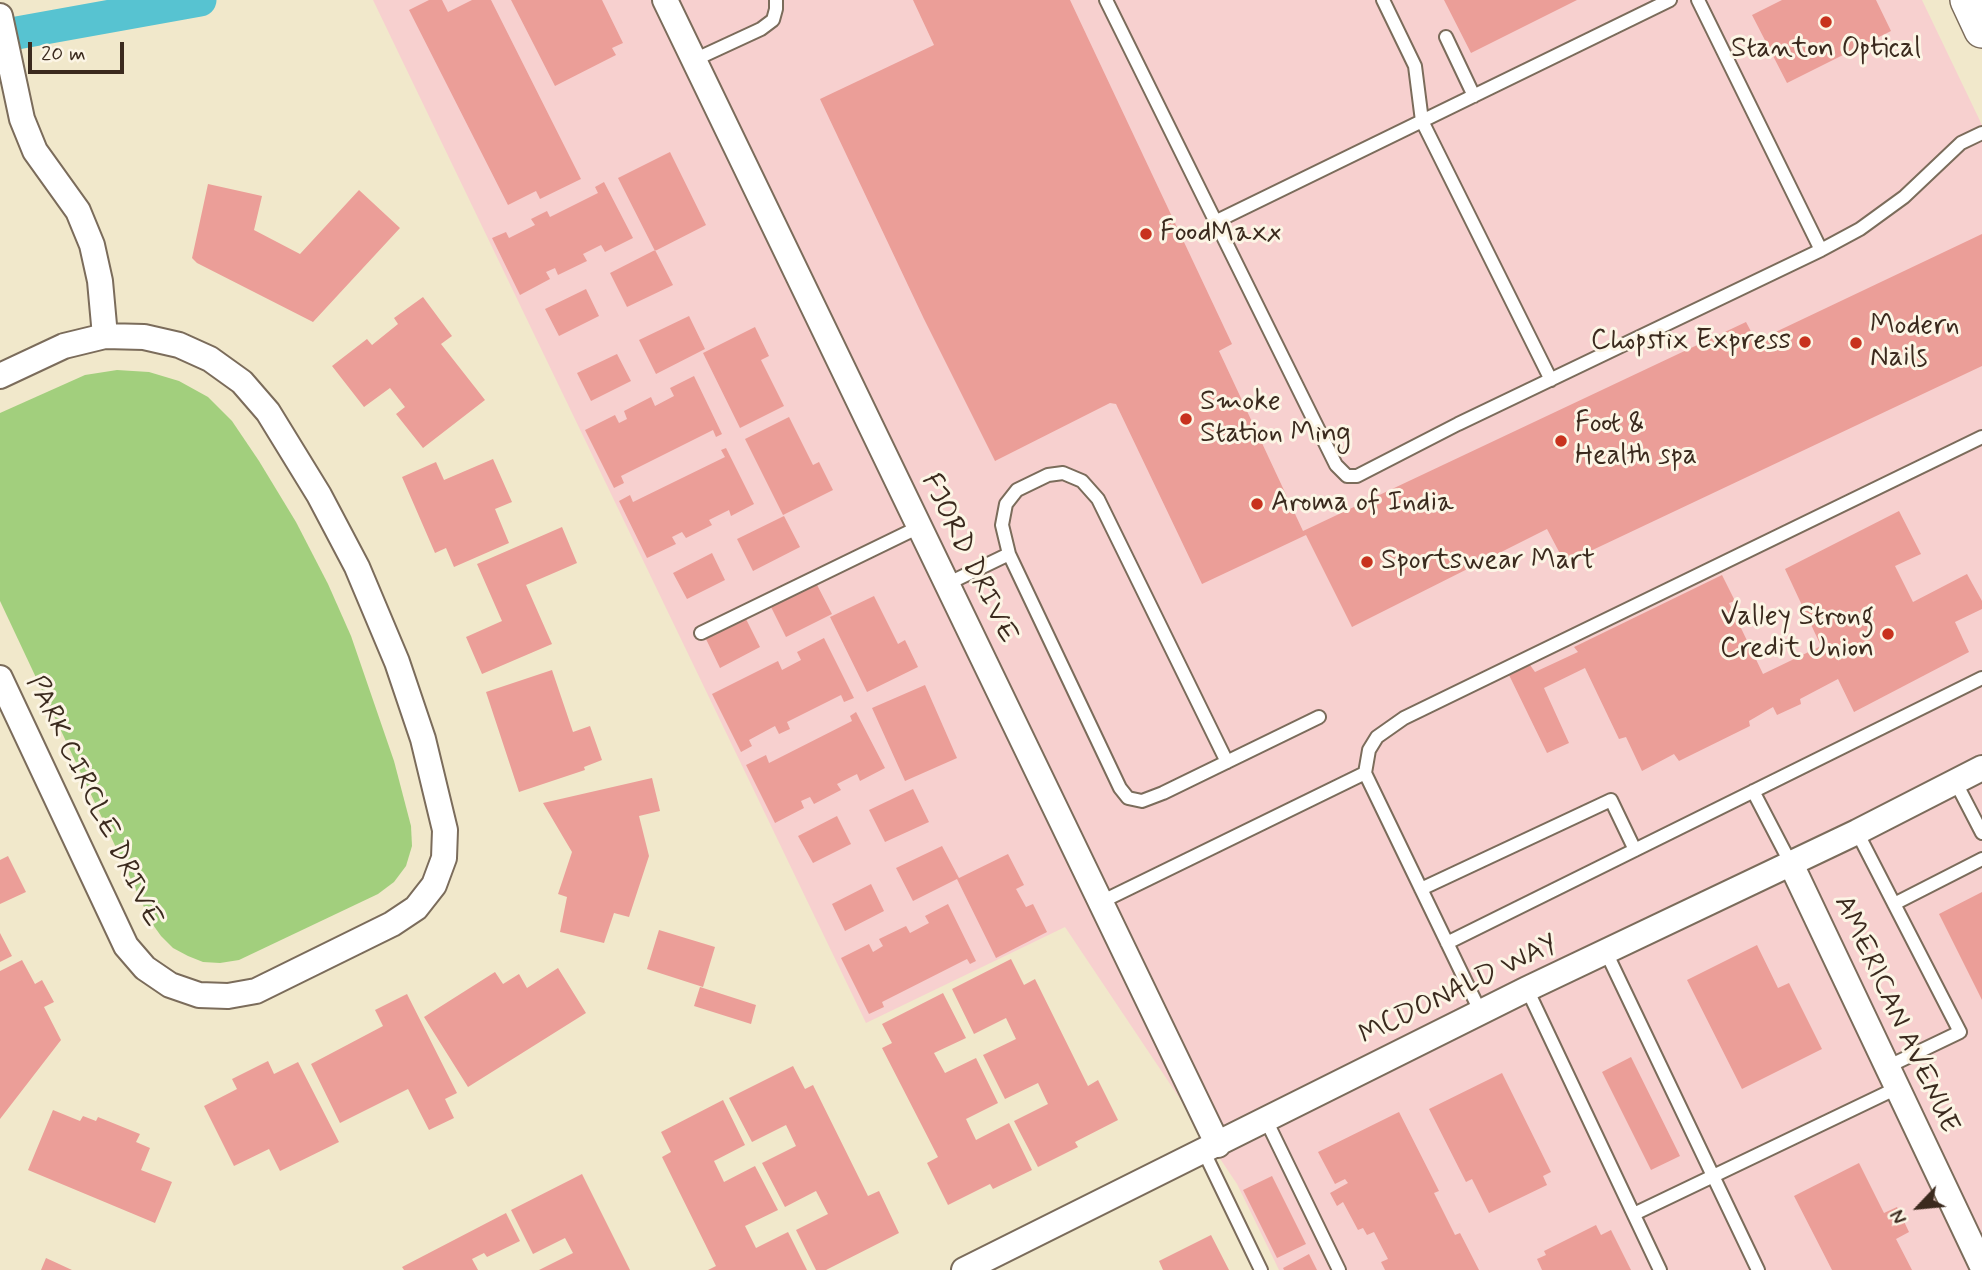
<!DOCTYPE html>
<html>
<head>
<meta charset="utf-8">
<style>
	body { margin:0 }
	#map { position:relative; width:1982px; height:1270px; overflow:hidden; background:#f1e8cb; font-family:Mynerve,sans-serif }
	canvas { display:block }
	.north { position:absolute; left:1884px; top:1172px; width:70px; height:70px; -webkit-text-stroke:5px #fcf5e5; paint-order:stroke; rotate:244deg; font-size:19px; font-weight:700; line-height:28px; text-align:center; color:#3b2a1e }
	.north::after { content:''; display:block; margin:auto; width:24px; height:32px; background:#3b2a1e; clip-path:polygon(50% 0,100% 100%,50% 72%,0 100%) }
	.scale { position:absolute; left:28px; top:42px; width:96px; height:32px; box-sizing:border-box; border:4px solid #3b2a1e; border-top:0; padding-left:9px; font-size:21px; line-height:24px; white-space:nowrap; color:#3b2a1e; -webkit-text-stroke:5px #fcf5e5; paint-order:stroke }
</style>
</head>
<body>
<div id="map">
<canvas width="1982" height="1270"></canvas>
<div class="north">N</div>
<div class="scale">20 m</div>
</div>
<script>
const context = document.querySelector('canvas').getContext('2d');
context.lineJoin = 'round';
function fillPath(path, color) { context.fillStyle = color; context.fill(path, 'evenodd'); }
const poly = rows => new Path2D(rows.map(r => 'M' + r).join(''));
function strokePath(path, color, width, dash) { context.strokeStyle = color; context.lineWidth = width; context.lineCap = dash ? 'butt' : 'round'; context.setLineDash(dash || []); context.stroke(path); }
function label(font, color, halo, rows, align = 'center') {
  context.font = font + ' Mynerve,sans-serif'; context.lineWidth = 6; context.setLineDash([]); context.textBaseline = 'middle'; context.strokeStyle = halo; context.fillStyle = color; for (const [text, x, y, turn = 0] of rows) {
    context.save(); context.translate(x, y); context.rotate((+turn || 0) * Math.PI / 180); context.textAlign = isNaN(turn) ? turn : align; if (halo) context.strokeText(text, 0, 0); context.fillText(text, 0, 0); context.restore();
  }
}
const built = poly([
	[373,0,1922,0,1982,125,1982,1270,1279,1270,1237,1184,1065,927,866,1023]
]);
const green = poly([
	[117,370,149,372,179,381,208,397,232,421,259,461,296,522,328,584,351,636,394,761,411,826,412,846,406,866,394,882,378,894,239,960,220,963,203,962,188,956,173,948,161,936,151,922,0,601,0,413,85,375]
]);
const canal = poly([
	[0,36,200,0]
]);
const building = poly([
	[429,0,442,0,448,12,472,0,491,0,581,179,540,199,536,191,508,205,409,10],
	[511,0,602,0,623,43,612,48,616,55,555,86],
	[913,0,1070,0,1232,344,1219,351,1303,531,1746,322,1755,339,1764,335,1765,337,1982,234,1982,366,1565,563,1547,529,1352,627,1306,535,1202,584,1116,404,1110,403,995,461,924,319,820,99,934,45],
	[1444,0,1577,0,1471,53],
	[1782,0,1876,0,1891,31,1787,83,1752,15],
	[670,152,706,225,655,251,618,178],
	[604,182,633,238,605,252,601,245,583,254,587,261,558,275,555,268,546,272,550,279,520,295,492,238,506,232,509,238,535,225,531,219,547,211,550,217,598,193,595,187],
	[208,184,262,196,254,230,300,254,359,190,400,228,313,322,197,263,192,258],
	[655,250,673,285,627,307,610,273],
	[586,289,599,316,559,336,545,309],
	[423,297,452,336,441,344,485,400,423,448,396,414,405,407,390,388,364,407,332,366,367,339,372,345,398,324,394,318],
	[689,316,705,349,656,374,639,340],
	[755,327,769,356,761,360,784,406,740,428,703,353],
	[617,354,631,381,591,401,577,373],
	[694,376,722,434,716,437,713,430,621,476,624,483,614,488,585,430,615,415,619,423,627,419,624,411,651,397,655,406,674,396,670,388],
	[789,417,813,465,819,462,833,490,783,515,745,439],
	[726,448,754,504,731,516,729,510,709,520,712,525,686,538,682,532,672,537,676,544,647,558,619,501,630,495,633,502,725,457,721,450],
	[493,459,512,502,495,509,509,543,454,567,446,548,435,553,402,477,436,462,444,480],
	[1899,511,1921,554,1895,566,1913,602,1967,574,1982,601,1982,609,1955,622,1969,652,1854,712,1838,679,1800,699,1801,704,1777,715,1773,707,1749,721,1750,726,1679,761,1674,754,1642,771,1626,737,1619,739,1585,668,1544,688,1569,743,1547,753,1509,675,1530,665,1535,672,1578,652,1574,647,1722,575,1735,601,1729,603,1763,674,1821,646,1785,569],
	[784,516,800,547,753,571,737,539],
	[562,527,577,563,526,585,552,644,482,674,466,637,502,621,477,564],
	[712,553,725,580,687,599,673,573],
	[815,581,832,614,786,637,769,603],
	[874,596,898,644,905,640,918,667,867,692,830,617],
	[745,617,760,647,720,668,705,637],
	[824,638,854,698,844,702,841,695,787,722,790,729,779,734,775,726,749,740,752,746,741,752,712,694,778,661,782,670,801,660,797,652],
	[552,670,573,732,590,726,602,760,584,767,585,770,519,792,486,692],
	[925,685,957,758,905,781,872,708],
	[856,712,885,768,860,781,857,774,837,784,841,790,814,804,810,797,801,801,804,808,775,823,746,765,766,755,769,763,852,721,850,716],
	[652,778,660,811,639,816,649,856,629,917,614,913,604,943,560,932,567,897,558,894,572,852,543,803],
	[913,789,929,822,885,842,869,810],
	[837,816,851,844,813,863,798,836],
	[942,846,959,878,913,901,896,868],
	[1008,854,1024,885,1016,889,1026,907,1033,904,1047,932,996,958,957,879],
	[8,856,26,892,0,904,0,860],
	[871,884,884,911,845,931,832,904],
	[1982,892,1982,1000,1939,914],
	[948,904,976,961,970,964,967,959,882,1002,884,1007,869,1014,841,958,869,944,873,952,883,946,879,939,906,926,910,933,929,923,925,916],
	[659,930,715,947,703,987,647,969],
	[0,933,12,956,0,962],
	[1757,945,1778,988,1789,983,1822,1049,1742,1089,1687,980],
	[1011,959,1024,985,1035,979,1088,1086,1098,1080,1118,1120,1075,1142,1078,1147,1038,1167,1014,1121,1048,1104,1038,1083,1005,1099,983,1055,1016,1039,1006,1018,974,1034,952,989],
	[22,960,35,984,42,980,54,1002,44,1007,61,1040,0,1119,0,971],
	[558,968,586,1013,468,1087,424,1017,495,972,503,984,519,974,527,988],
	[700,987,756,1005,751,1024,694,1006],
	[943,993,966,1038,934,1053,945,1073,976,1058,998,1103,966,1119,976,1140,1009,1123,1032,1170,993,1189,990,1184,948,1205,927,1163,938,1157,882,1048,892,1043,882,1024],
	[407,994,457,1093,445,1099,454,1118,429,1130,408,1089,340,1123,311,1064,383,1026,375,1010],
	[1631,1057,1680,1156,1651,1170,1602,1072],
	[268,1061,274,1074,298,1062,339,1142,280,1171,269,1149,234,1166,204,1106,237,1089,232,1079],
	[793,1066,805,1089,813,1085,868,1196,879,1191,899,1233,826,1270,816,1270,796,1230,828,1214,816,1191,785,1207,762,1163,796,1146,786,1125,752,1142,729,1098],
	[1502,1073,1551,1172,1543,1176,1547,1185,1489,1213,1472,1179,1466,1182,1429,1109],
	[723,1100,745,1145,714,1161,724,1182,755,1166,778,1210,745,1226,756,1248,788,1232,807,1270,708,1270,716,1266,662,1157,671,1152,661,1132],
	[53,1110,80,1121,83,1116,96,1121,98,1117,140,1134,136,1142,150,1148,141,1170,172,1182,155,1223,28,1170],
	[1399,1112,1439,1191,1434,1193,1455,1235,1460,1233,1479,1270,1385,1270,1381,1262,1388,1259,1374,1232,1367,1235,1363,1228,1358,1230,1343,1202,1337,1206,1330,1193,1348,1183,1345,1179,1335,1184,1318,1152],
	[1859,1163,1884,1213,1897,1207,1909,1232,1896,1239,1912,1270,1832,1270,1794,1196],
	[582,1174,630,1270,539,1270,573,1253,565,1238,533,1254,511,1210],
	[1272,1176,1306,1244,1277,1258,1243,1190],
	[506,1213,520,1241,487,1257,484,1253,472,1259,478,1270,404,1270,402,1267],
	[1596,1225,1601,1235,1611,1230,1631,1270,1542,1270,1537,1259,1546,1255,1544,1251],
	[1211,1235,1229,1270,1163,1270,1159,1261],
	[1309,1254,1317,1270,1284,1270,1283,1268],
	[46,1258,72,1270,41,1270]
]);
const lane = poly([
	[1106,0,1336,465,1347,476,1357,476,1458,424,1821,250,1860,229,1904,197,1961,143,1982,133],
	[1383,0,1415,66,1422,121,1551,380],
	[1698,0,1821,250],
	[1446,37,1474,96],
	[694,60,761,29,773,20,776,9,776,0],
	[1217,221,1670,0],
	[1009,554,1002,525,1006,504,1017,490,1048,475,1063,473,1082,481,1098,499,1227,762],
	[947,584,1009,554,1120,788,1128,798,1142,801,1163,793,1319,717],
	[701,633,919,527],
	[1365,773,1369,750,1377,737,1404,718,1982,437],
	[1955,781,1982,833],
	[1753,791,1791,864],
	[1857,832,1960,1032,1887,1067],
	[1421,889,1611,800,1635,850],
	[1101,902,1365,773,1481,1013],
	[1894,904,1982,859],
	[1447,943,1982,678],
	[1606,952,1758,1270],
	[1527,989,1660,1270],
	[1266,1120,1339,1270],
	[1203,1150,1261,1270],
	[1634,1214,1897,1088]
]);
const street = poly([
	[665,0,1218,1145],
	[0,16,22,119,35,151,78,211,92,245,100,281,105,336],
	[0,376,64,346,105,336,144,337,179,345,210,359,242,382,268,412,319,495,357,567,397,662,423,739,445,830,444,858,434,885,416,908,392,924,256,991,228,996,199,995,170,985,145,968,126,946,0,678],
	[1791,864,1982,1266],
	[964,1270,1527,989,1857,832,1982,768]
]);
const secondary = poly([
	[1968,0,1982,30]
]);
const markers = [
	[1826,22,7,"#c8321e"],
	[1146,234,7,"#c8321e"],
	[1805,342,7,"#c8321e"],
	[1856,343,7,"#c8321e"],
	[1186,419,7,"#c8321e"],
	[1561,441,7,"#c8321e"],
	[1257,504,7,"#c8321e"],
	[1367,562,7,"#c8321e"],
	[1888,634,7,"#c8321e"]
];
const poiNames = [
	["Stanton Optical",1826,50,"center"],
	["FoodMaxx",1160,234],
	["Modern",1870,327],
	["Nails",1870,359],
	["Chopstix Express",1791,342,"right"],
	["Smoke",1200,403],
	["Station Ming",1200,435],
	["Foot &",1575,425],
	["Health spa",1575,457],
	["Aroma of India",1271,504],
	["Sportswear Mart",1381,562],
	["Valley Strong",1874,618,"right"],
	["Credit Union",1874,650,"right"]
];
const streetNames = [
	["FJORD DRIVE",968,559,64],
	["PARK CIRCLE DRIVE",93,802,64],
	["MCDONALD WAY",1459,991,-26],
	["AMERICAN AVENUE",1895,1015,65]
];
fillPath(built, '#f7d0cf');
fillPath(green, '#a2cf7d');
strokePath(canal, '#57c3d1', 33);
fillPath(building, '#eb9e98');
strokePath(lane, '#7b6c5b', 16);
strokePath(street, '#7b6c5b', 28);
strokePath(secondary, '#7b6c5b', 38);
strokePath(lane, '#fff', 12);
strokePath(street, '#fff', 24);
strokePath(secondary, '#fff', 35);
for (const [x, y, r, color] of markers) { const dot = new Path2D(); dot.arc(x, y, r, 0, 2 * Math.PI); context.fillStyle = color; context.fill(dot); strokePath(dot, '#fcf5e5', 2.5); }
label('28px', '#3b2a1e', '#fcf5e5', poiNames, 'left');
label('28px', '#3b2a1e', '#fcf5e5', streetNames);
</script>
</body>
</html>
